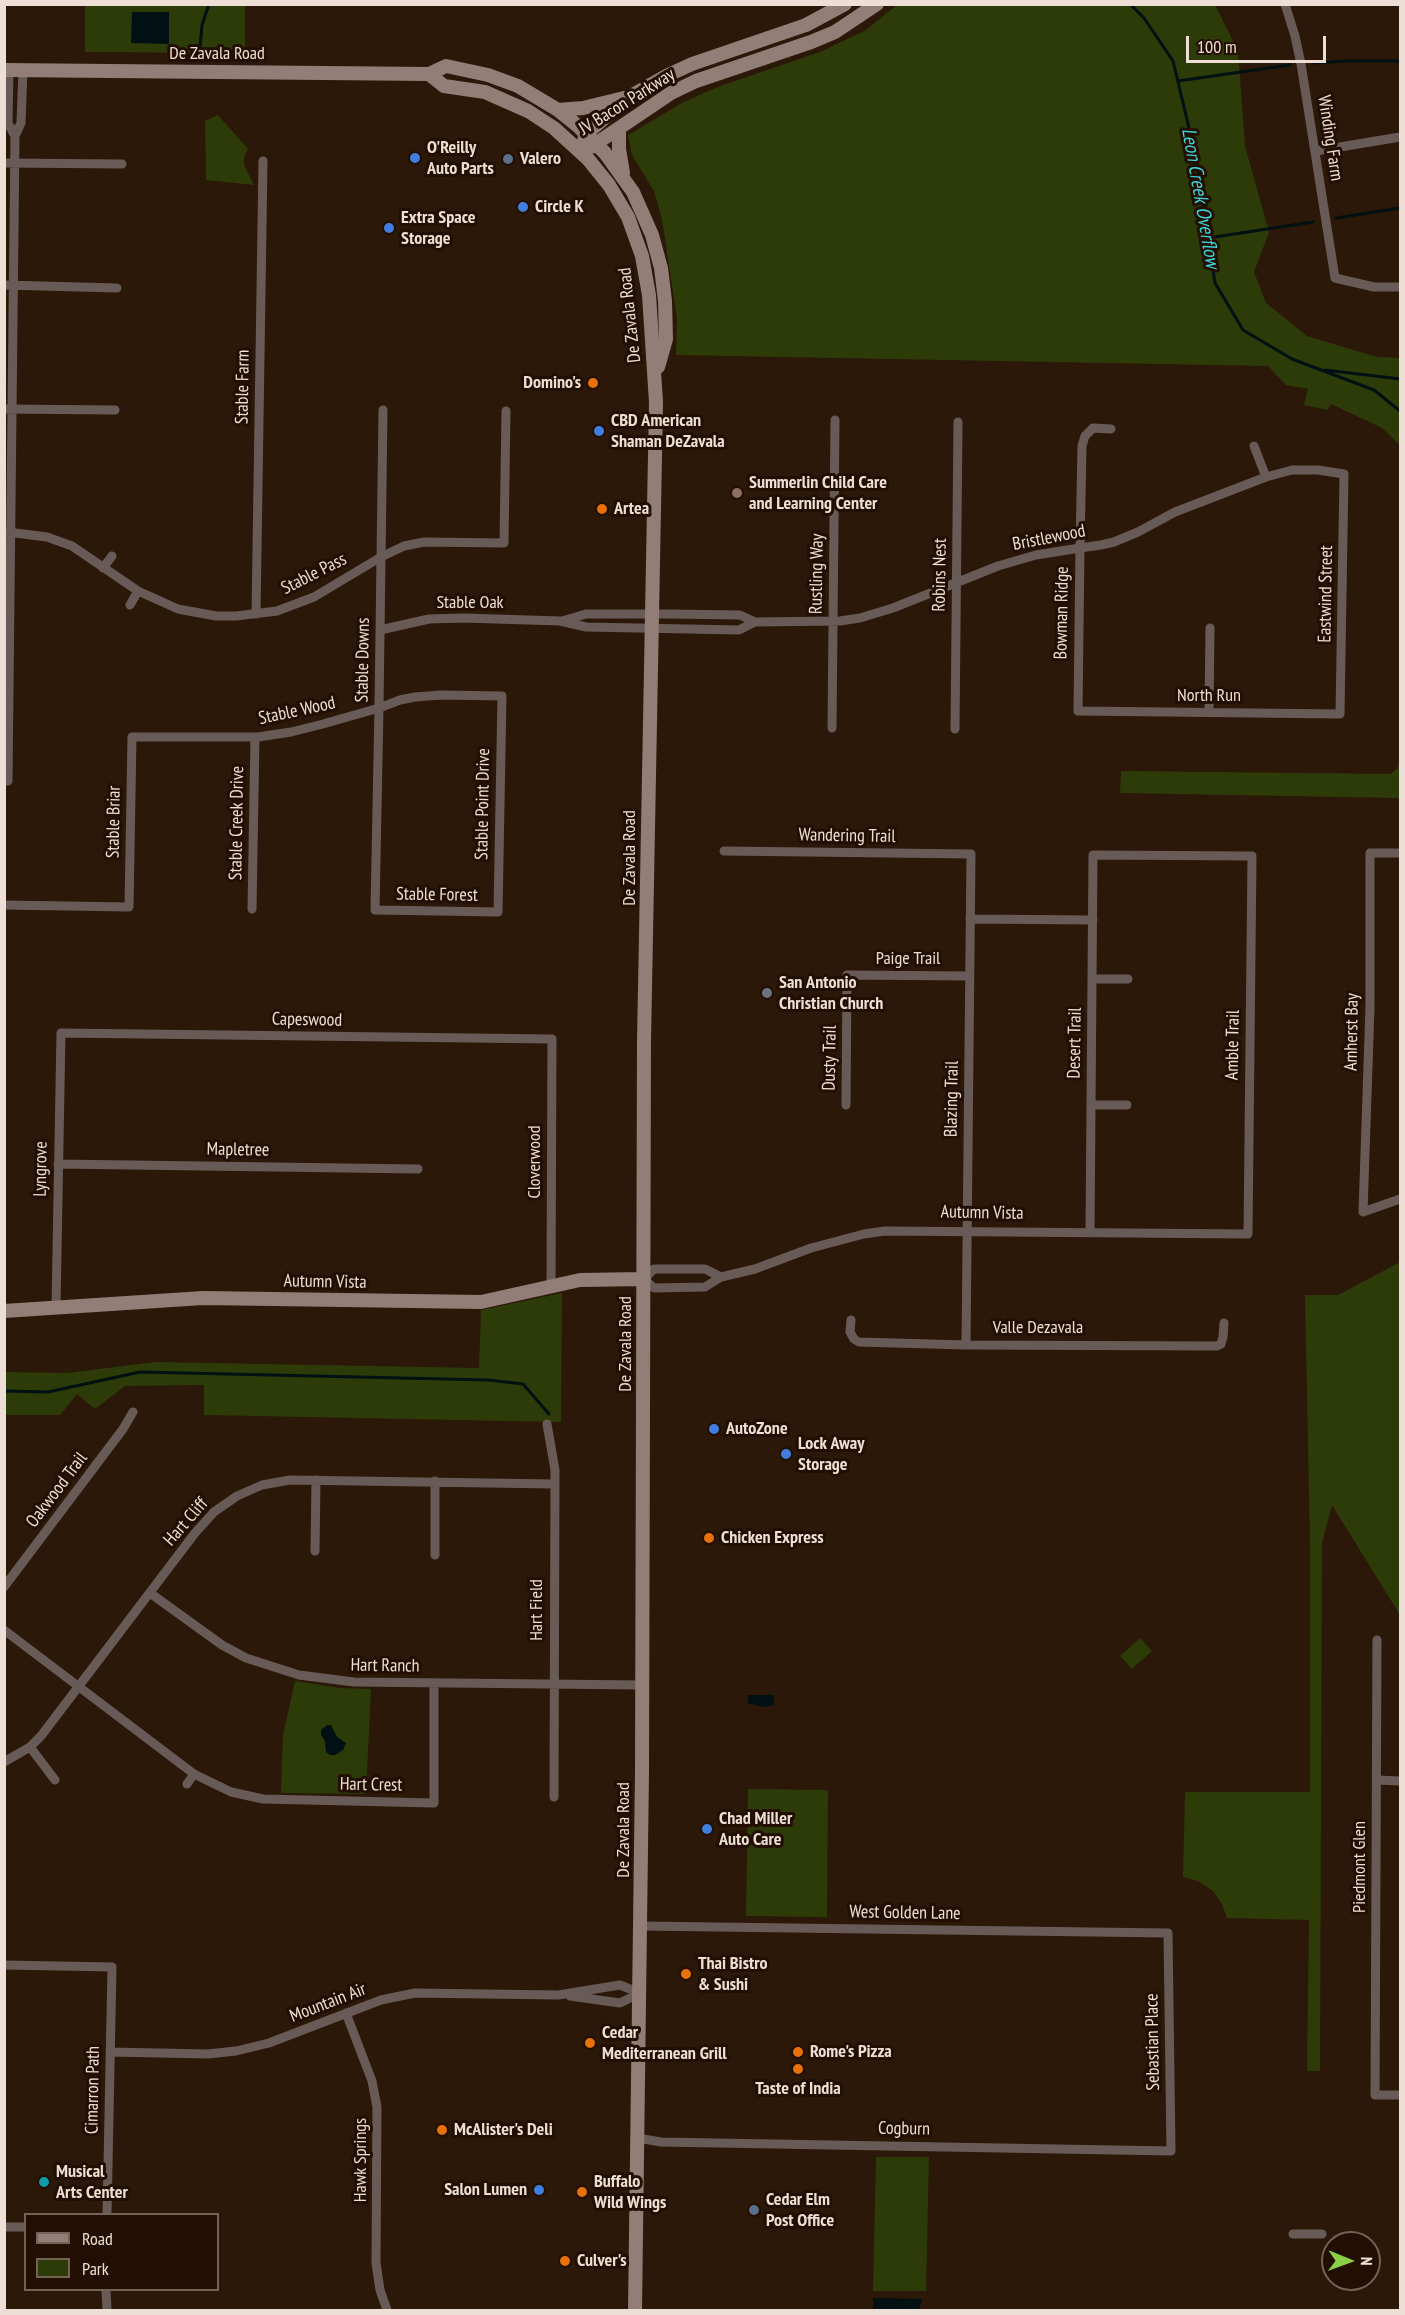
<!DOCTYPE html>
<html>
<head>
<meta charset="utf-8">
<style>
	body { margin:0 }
	#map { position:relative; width:1405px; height:2315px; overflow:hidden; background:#2c1809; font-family:"PT Sans Narrow",sans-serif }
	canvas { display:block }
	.frame { position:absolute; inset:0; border:6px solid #eddfd5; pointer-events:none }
	.legend { position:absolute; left:24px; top:2213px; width:195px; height:78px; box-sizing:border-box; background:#220f02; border:2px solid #736256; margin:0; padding:8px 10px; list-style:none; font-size:18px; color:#eddfd5 }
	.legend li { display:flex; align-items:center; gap:12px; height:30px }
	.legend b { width:30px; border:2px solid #736256 }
	.north { position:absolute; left:1321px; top:2231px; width:60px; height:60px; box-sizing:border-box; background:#220f02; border:2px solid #736256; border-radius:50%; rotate:91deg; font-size:16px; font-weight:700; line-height:24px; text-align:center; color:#eddfd5 }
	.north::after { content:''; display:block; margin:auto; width:21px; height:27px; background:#8bce47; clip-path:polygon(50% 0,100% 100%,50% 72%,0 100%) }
	.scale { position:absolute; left:1186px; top:36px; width:140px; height:27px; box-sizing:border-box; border:3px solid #eddfd5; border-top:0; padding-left:8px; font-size:18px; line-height:21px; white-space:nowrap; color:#eddfd5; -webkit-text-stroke:4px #220f02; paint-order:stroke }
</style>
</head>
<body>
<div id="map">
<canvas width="1405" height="2315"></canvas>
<div class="frame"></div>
<ul class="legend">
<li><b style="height:8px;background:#937e77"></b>Road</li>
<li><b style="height:16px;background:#2c3b08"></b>Park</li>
</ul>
<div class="north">N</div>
<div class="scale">100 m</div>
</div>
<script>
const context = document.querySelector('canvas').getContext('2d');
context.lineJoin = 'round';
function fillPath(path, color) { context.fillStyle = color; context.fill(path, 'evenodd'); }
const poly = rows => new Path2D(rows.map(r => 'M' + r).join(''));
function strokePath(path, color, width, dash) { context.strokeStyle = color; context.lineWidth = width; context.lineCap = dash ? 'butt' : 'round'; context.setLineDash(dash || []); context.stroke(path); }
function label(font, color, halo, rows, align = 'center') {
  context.font = font + ' "PT Sans Narrow",sans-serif'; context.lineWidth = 6; context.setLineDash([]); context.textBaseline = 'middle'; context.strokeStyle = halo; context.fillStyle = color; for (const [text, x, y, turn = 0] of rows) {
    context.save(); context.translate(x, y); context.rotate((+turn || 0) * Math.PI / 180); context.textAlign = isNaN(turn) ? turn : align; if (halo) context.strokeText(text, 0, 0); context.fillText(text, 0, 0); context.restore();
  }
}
const green = poly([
	[898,4,1215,5,1238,51,1245,146,1269,232,1254,272,1266,303,1307,336,1377,357,1400,358,1400,445,1382,428,1331,404,1328,410,1304,405,1308,389,1286,385,1268,366,676,355,677,318,662,219,654,191,632,155,628,135,682,103,720,86,820,52,866,30],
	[85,5,245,5,245,53,85,52],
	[218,115,248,149,244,157,244,165,254,185,206,180,205,121],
	[1400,759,1400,798,1120,793,1121,771,1390,774,1397,769],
	[1400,1262,1400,1615,1332,1505,1322,1543,1320,2071,1307,2071,1309,1920,1227,1918,1222,1904,1213,1891,1198,1881,1183,1877,1185,1792,1310,1792,1310,1545,1305,1295,1338,1295],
	[562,1293,561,1422,204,1415,204,1385,125,1386,95,1409,77,1394,60,1415,5,1415,5,1372,67,1373,155,1362,479,1368,481,1310],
	[1140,1638,1152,1651,1132,1669,1120,1656],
	[295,1681,340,1688,371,1689,366,1794,281,1793,283,1735],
	[748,1789,828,1790,827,1917,746,1916],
	[876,2157,929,2157,926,2291,873,2291]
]);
const water = poly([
	[132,12,169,12,169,44,131,43],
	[748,1695,774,1695,774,1705,763,1707,748,1703],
	[327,1725,331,1725,337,1737,346,1743,343,1750,335,1755,330,1755,326,1752,325,1741,321,1735,321,1730],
	[873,2298,922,2299,919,2310,873,2310]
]);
const stream = poly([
	[1130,4,1144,18,1173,61,1196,157,1215,283,1243,330,1292,359,1374,390,1400,411],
	[200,47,202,25,209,4],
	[1314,63,1346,61,1400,61],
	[1178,81,1290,65],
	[1336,218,1400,208],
	[1208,238,1313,222],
	[1325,370,1400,379],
	[4,1391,48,1392,140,1372,488,1380,523,1384,549,1414]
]);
const street = poly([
	[1285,4,1295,36,1301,64,1335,278,1374,287,1400,287],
	[9,70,8,123,15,136],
	[1316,151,1400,137],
	[4,163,122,164],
	[4,285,117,288],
	[4,409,115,410],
	[1254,446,1266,477],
	[7,532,47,537,72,546,138,591,178,609,216,616,236,616,277,611,314,597,381,557,404,546,424,542,504,543,506,411],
	[103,568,112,556],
	[130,605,138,591],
	[256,614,263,161],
	[562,621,586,614,670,614,740,615,755,622],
	[380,630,429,619,464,618,560,621,586,627,739,630,755,622,840,621,860,618,893,608,998,566,1036,555,1080,548,1101,545,1114,542,1138,532,1175,512,1266,477,1292,470,1318,470,1344,474,1340,714,1078,711,1080,548,1082,446,1085,436,1093,428,1111,429],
	[1209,712,1210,628],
	[832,728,835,420],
	[955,729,958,422],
	[4,781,8,781,15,136,21,123,23,70],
	[724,851,971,854,966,1345],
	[1400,853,1370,853,1370,1007,1363,1212,1400,1199],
	[4,905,129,907,132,737,258,737,291,732,323,724,379,708,400,700,415,697,441,695,502,696,498,912,375,910,379,708,383,410],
	[252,909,255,737],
	[970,919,1093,920],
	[1092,979,1128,979],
	[846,1105,847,975,969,976],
	[1091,1105,1127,1105],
	[58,1164,418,1169],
	[721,1277,705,1269,654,1269,644,1279,654,1288,705,1287,721,1277,755,1269,811,1248,864,1234,885,1231,1248,1234,1252,856,1093,855,1090,1232],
	[56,1307,61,1033,552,1039,551,1285],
	[851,1320,850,1332,854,1339,859,1342,966,1345,1217,1346,1221,1344,1223,1337,1224,1323],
	[547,1424,555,1470,554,1797],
	[315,1551,316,1480],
	[435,1555,435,1481],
	[4,1587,123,1429,133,1412],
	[150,1593,222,1645,246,1658,299,1675,354,1682,643,1685],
	[4,1630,194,1774,231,1792,263,1799,434,1803,434,1683],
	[1377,1640,1375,2095,1400,2095],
	[30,1747,55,1780],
	[4,1762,30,1747,41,1736,195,1533,214,1512,237,1496,262,1485,290,1480,554,1484],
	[1377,1780,1400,1781],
	[187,1784,194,1774],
	[4,1965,112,1967,107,2214],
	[570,1996,620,2003,640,1993],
	[346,2013,372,2081,377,2107,376,2263,380,2290,387,2310],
	[110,2052,208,2054,236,2051,269,2043,381,2000,415,1993,558,1995,620,1985,640,1993],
	[638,2138,661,2142,1171,2151,1168,1933,641,1926],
	[4,2227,26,2227],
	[1293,2234,1322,2234],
	[106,2290,107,2310]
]);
const secondary = poly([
	[4,70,429,74,446,66,488,75,518,86,558,110,578,126,605,153,633,192,652,235,661,268,665,301,666,339,658,367],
	[429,74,444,86,485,92,528,111,554,128,588,159,609,185,628,217,642,256,649,295,656,402,644,1041,642,1772,635,2310],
	[558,110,583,108,624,98],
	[619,128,619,149,623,173],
	[584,141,586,134,629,97,666,76,692,64,806,25,845,4],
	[591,147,671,93,696,81,811,42,835,32,877,4],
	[4,1311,203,1298,481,1302,580,1280,644,1279]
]);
const markers = [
	[415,158,6,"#3f7fe0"],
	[508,159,6,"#5c6f8a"],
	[523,207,6,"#3f7fe0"],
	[389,228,6,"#3f7fe0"],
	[593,383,6,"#e8710a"],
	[599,431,6,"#3f7fe0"],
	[737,493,6,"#8d6e63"],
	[602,509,6,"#e8710a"],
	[767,993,6,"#6b7280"],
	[714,1429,6,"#3f7fe0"],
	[786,1454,6,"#3f7fe0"],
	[709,1538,6,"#e8710a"],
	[707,1829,6,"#3f7fe0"],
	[686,1974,6,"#e8710a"],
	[590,2043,6,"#e8710a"],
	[798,2052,6,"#e8710a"],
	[798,2069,6,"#e8710a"],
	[442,2130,6,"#e8710a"],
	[44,2182,6,"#0f9aa8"],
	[539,2190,6,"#3f7fe0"],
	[582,2192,6,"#e8710a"],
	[754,2210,6,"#5c6f8a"],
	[565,2261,6,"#e8710a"]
];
const streetNames = [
	["De Zavala Road",217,54],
	["JV Bacon Parkway",627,102,-32],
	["Winding Farm",1330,138,81],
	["De Zavala Road",630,315,-96],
	["Stable Farm",243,387,-89],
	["Bristlewood",1049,538,-11],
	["Stable Pass",314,574,-27],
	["Rustling Way",817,574,-89],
	["Robins Nest",940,575,-89],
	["Eastwind Street",1326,594,-89],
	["Stable Oak",470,603],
	["Bowman Ridge",1062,613,-89],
	["Stable Downs",363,660,-89],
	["North Run",1209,696],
	["Stable Wood",297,711,-12],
	["Stable Point Drive",483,804,-89],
	["Stable Briar",114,822,-89],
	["Stable Creek Drive",237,823,-89],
	["Wandering Trail",847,836,1],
	["De Zavala Road",630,858,-90],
	["Stable Forest",437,895,1],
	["Paige Trail",908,959],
	["Capeswood",307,1020,1],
	["Amherst Bay",1352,1032,-89],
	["Desert Trail",1075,1043,-89],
	["Amble Trail",1233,1045,-89],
	["Dusty Trail",830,1058,-89],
	["Blazing Trail",952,1099,-89],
	["Mapletree",238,1150,1],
	["Cloverwood",535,1162,-90],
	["Lyngrove",41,1169,-89],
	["Autumn Vista",982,1213,1],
	["Autumn Vista",325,1282,1],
	["Valle Dezavala",1038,1328],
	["De Zavala Road",626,1344,-90],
	["Oakwood Trail",57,1490,-53],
	["Hart Cliff",186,1522,-49],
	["Hart Field",537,1610,-90],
	["Hart Ranch",385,1666,1],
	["Hart Crest",371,1785,1],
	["De Zavala Road",624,1830,-90],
	["Piedmont Glen",1360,1867,-90],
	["West Golden Lane",905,1913,1],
	["Mountain Air",328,2003,-21],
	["Sebastian Place",1153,2042,-91],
	["Cimarron Path",93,2090,-89],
	["Cogburn",904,2129,1],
	["Hawk Springs",361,2160,-90]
];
const poiNames = [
	["O'Reilly",427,148],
	["Auto Parts",427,169],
	["Valero",520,159],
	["Circle K",535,207],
	["Extra Space",401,218],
	["Storage",401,239],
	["Domino's",581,383,"right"],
	["CBD American",611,421],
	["Shaman DeZavala",611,442],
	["Summerlin Child Care",749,483],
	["and Learning Center",749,504],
	["Artea",614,509],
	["San Antonio",779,983],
	["Christian Church",779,1004],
	["AutoZone",726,1429],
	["Lock Away",798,1444],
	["Storage",798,1465],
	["Chicken Express",721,1538],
	["Chad Miller",719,1819],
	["Auto Care",719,1840],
	["Thai Bistro",698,1964],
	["& Sushi",698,1985],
	["Cedar",602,2033],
	["Mediterranean Grill",602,2054],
	["Rome's Pizza",810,2052],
	["Taste of India",798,2089,"center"],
	["McAlister's Deli",454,2130],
	["Musical",56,2172],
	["Arts Center",56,2193],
	["Buffalo",594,2182],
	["Wild Wings",594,2203],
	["Salon Lumen",527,2190,"right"],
	["Cedar Elm",766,2200],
	["Post Office",766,2221],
	["Culver's",577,2261]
];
const waterNames = [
	["Leon Creek Overflow",1200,198,80]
];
fillPath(green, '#2c3b08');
fillPath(water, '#011012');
strokePath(stream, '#011012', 3);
strokePath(street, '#685b57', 9);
strokePath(secondary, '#937e77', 14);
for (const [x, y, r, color] of markers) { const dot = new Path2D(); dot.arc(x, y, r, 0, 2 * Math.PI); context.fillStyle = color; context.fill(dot); strokePath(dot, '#220f02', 2); }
label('18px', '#eddfd5', '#220f02', streetNames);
label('bold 18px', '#eddfd5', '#220f02', poiNames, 'left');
label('italic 20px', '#3dd5dd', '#220f02', waterNames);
</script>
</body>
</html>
